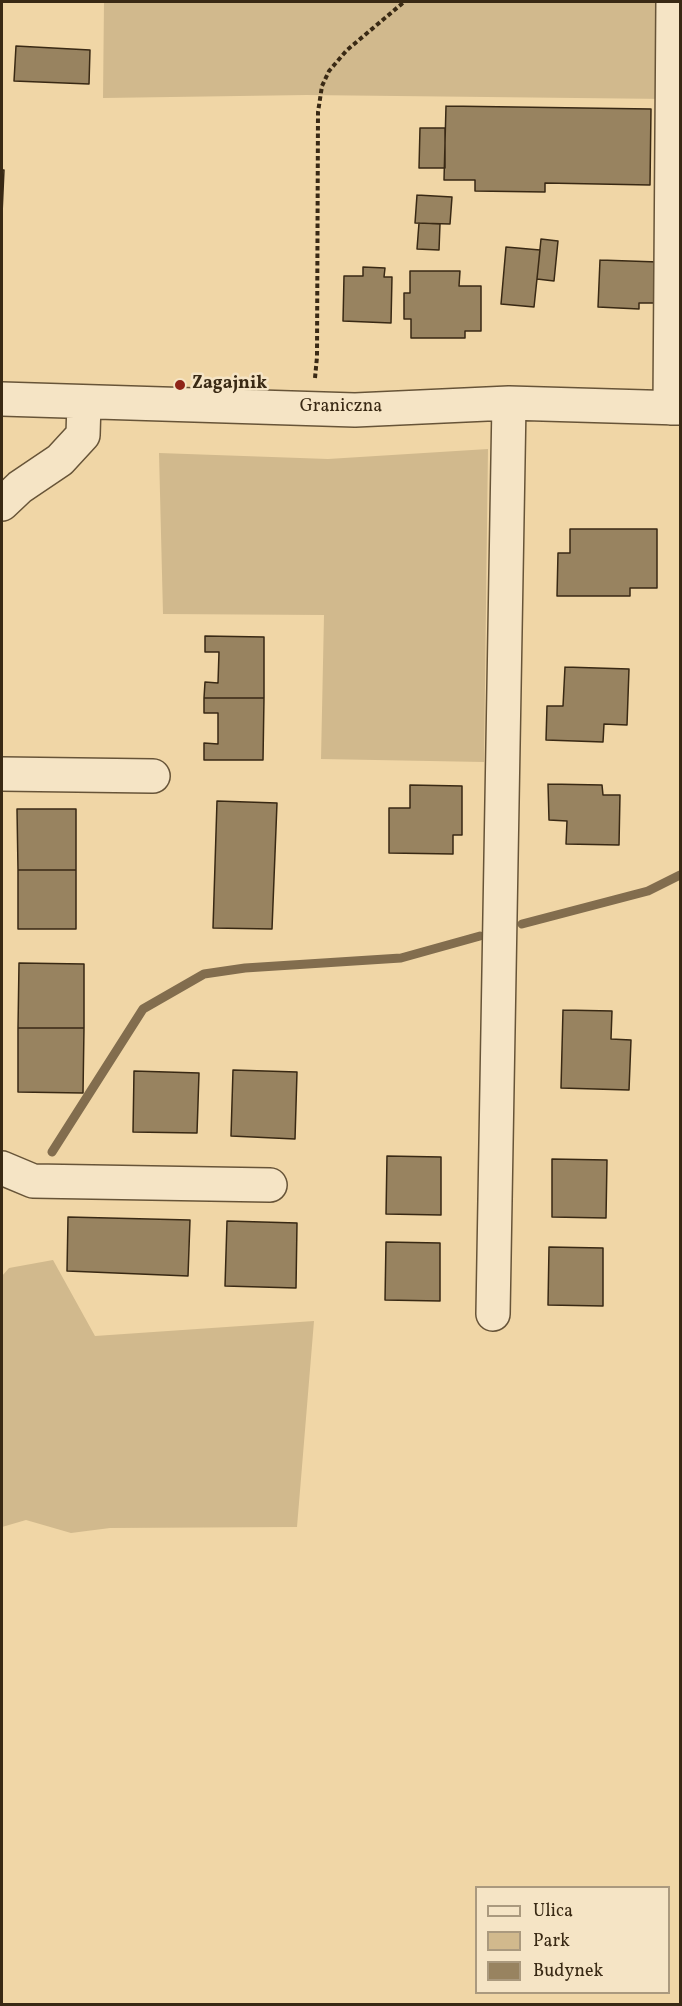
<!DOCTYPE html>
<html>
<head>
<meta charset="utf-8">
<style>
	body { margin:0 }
	#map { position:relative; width:682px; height:2006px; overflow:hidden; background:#f0d6a6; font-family:Vollkorn,serif }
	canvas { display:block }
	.frame { position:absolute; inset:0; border:3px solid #392914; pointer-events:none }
	.legend { position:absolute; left:475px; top:1886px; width:195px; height:108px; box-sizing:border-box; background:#f5e4c5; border:2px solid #aa997e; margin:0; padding:8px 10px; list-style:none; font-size:18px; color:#392914 }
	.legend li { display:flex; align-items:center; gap:12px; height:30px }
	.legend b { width:30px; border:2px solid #aa997e }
</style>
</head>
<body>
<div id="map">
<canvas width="682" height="2006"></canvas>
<div class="frame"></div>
<ul class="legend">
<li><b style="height:8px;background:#f5e4c5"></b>Ulica</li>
<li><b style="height:16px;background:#d1b98d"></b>Park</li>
<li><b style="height:16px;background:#988360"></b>Budynek</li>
</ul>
</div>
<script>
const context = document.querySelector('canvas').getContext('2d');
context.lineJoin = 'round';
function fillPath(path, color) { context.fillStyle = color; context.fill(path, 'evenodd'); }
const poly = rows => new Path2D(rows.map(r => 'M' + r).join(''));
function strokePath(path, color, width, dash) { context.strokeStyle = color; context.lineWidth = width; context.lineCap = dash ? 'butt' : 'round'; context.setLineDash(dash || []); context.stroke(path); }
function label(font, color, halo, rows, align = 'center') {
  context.font = font + ' Vollkorn,serif'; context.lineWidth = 5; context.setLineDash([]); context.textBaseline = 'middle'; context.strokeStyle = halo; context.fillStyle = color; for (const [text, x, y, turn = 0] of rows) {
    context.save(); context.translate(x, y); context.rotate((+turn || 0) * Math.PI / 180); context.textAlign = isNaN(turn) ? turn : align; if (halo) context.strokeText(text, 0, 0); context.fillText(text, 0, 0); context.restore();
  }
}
const green = poly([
	[104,2,667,2,667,99,307,95,103,98],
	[488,449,484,762,321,759,324,615,163,614,159,453,328,459],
	[53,1260,95,1336,314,1321,297,1527,110,1528,71,1533,26,1520,2,1527,2,1276,9,1268]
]);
const stream = poly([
	[522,924,648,891,680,875],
	[52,1152,143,1009,204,974,245,968,401,958,480,936]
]);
const building = poly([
	[16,46,90,50,89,84,14,81,16,46],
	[446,106,651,109,650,185,545,183,545,192,475,191,475,180,444,180,446,106],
	[420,128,445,128,445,168,419,168,420,128],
	[2,170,4,170,2,214,2,170],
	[417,195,452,197,450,224,415,223,417,195],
	[419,223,440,224,439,250,417,249,419,223],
	[541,239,558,241,554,281,537,279,541,239],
	[506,247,540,250,534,307,501,304,506,247],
	[600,260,658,262,657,303,639,303,639,309,598,307,600,260],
	[363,267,385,268,384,277,392,277,391,323,343,321,344,276,363,276,363,267],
	[410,271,460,271,459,286,481,286,481,331,465,331,465,338,411,338,411,319,404,319,404,293,410,293,410,271],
	[570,529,657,529,657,588,630,588,630,596,557,596,558,553,570,553,570,529],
	[205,636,264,637,264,698,204,698,205,682,218,683,219,652,205,652,205,636],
	[565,667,629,669,627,725,604,724,603,742,546,740,547,706,563,706,565,667],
	[204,698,264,698,263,760,204,760,204,743,218,744,218,713,204,713,204,698],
	[548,784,602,785,603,795,620,795,619,845,566,844,567,821,549,820,548,784],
	[410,785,462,786,462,835,453,835,453,854,389,853,389,808,410,808,410,785],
	[217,801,277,803,272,929,213,928,217,801],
	[17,809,76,809,76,870,18,870,17,809],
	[18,870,76,870,76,929,18,929,18,870],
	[19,963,84,964,84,1028,18,1028,19,963],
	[563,1010,612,1011,611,1039,631,1040,629,1090,561,1088,563,1010],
	[18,1028,84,1028,83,1093,18,1092,18,1028],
	[233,1070,297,1072,295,1139,231,1136,233,1070],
	[134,1071,199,1073,197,1133,133,1132,134,1071],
	[387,1156,441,1157,441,1215,386,1214,387,1156],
	[552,1159,607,1160,606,1218,552,1217,552,1159],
	[68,1217,190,1220,188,1276,67,1271,68,1217],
	[227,1221,297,1223,296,1288,225,1286,227,1221],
	[386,1242,440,1243,440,1301,385,1300,386,1242],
	[549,1247,603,1248,603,1306,548,1305,549,1247]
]);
const path = poly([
	[315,378,317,357,318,112,322,86,329,71,347,50,404,2]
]);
const minor = poly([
	[2,399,355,410,509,403,680,408],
	[670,408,673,2],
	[2,504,20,487,60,460,83,435,84,402],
	[2,774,153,776],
	[2,1168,33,1181,270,1185],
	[493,1314,509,403]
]);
const markers = [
	[180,385,6,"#8f2418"]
];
const poiNames = [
	["Zagajnik",192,385]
];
const streetNames = [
	["Graniczna",341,408]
];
fillPath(green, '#d1b98d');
strokePath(stream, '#826d4e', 9);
fillPath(building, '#988360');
strokePath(building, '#392914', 1.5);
strokePath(minor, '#675438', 36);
strokePath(path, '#392914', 4, [4.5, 3]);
strokePath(minor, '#f5e4c5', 33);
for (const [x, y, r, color] of markers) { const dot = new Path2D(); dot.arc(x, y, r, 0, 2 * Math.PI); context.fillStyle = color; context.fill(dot); strokePath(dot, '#f5e4c5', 2); }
label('bold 18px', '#392914', '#f5e4c5', poiNames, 'left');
label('18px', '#392914', '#f5e4c5', streetNames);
</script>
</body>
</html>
